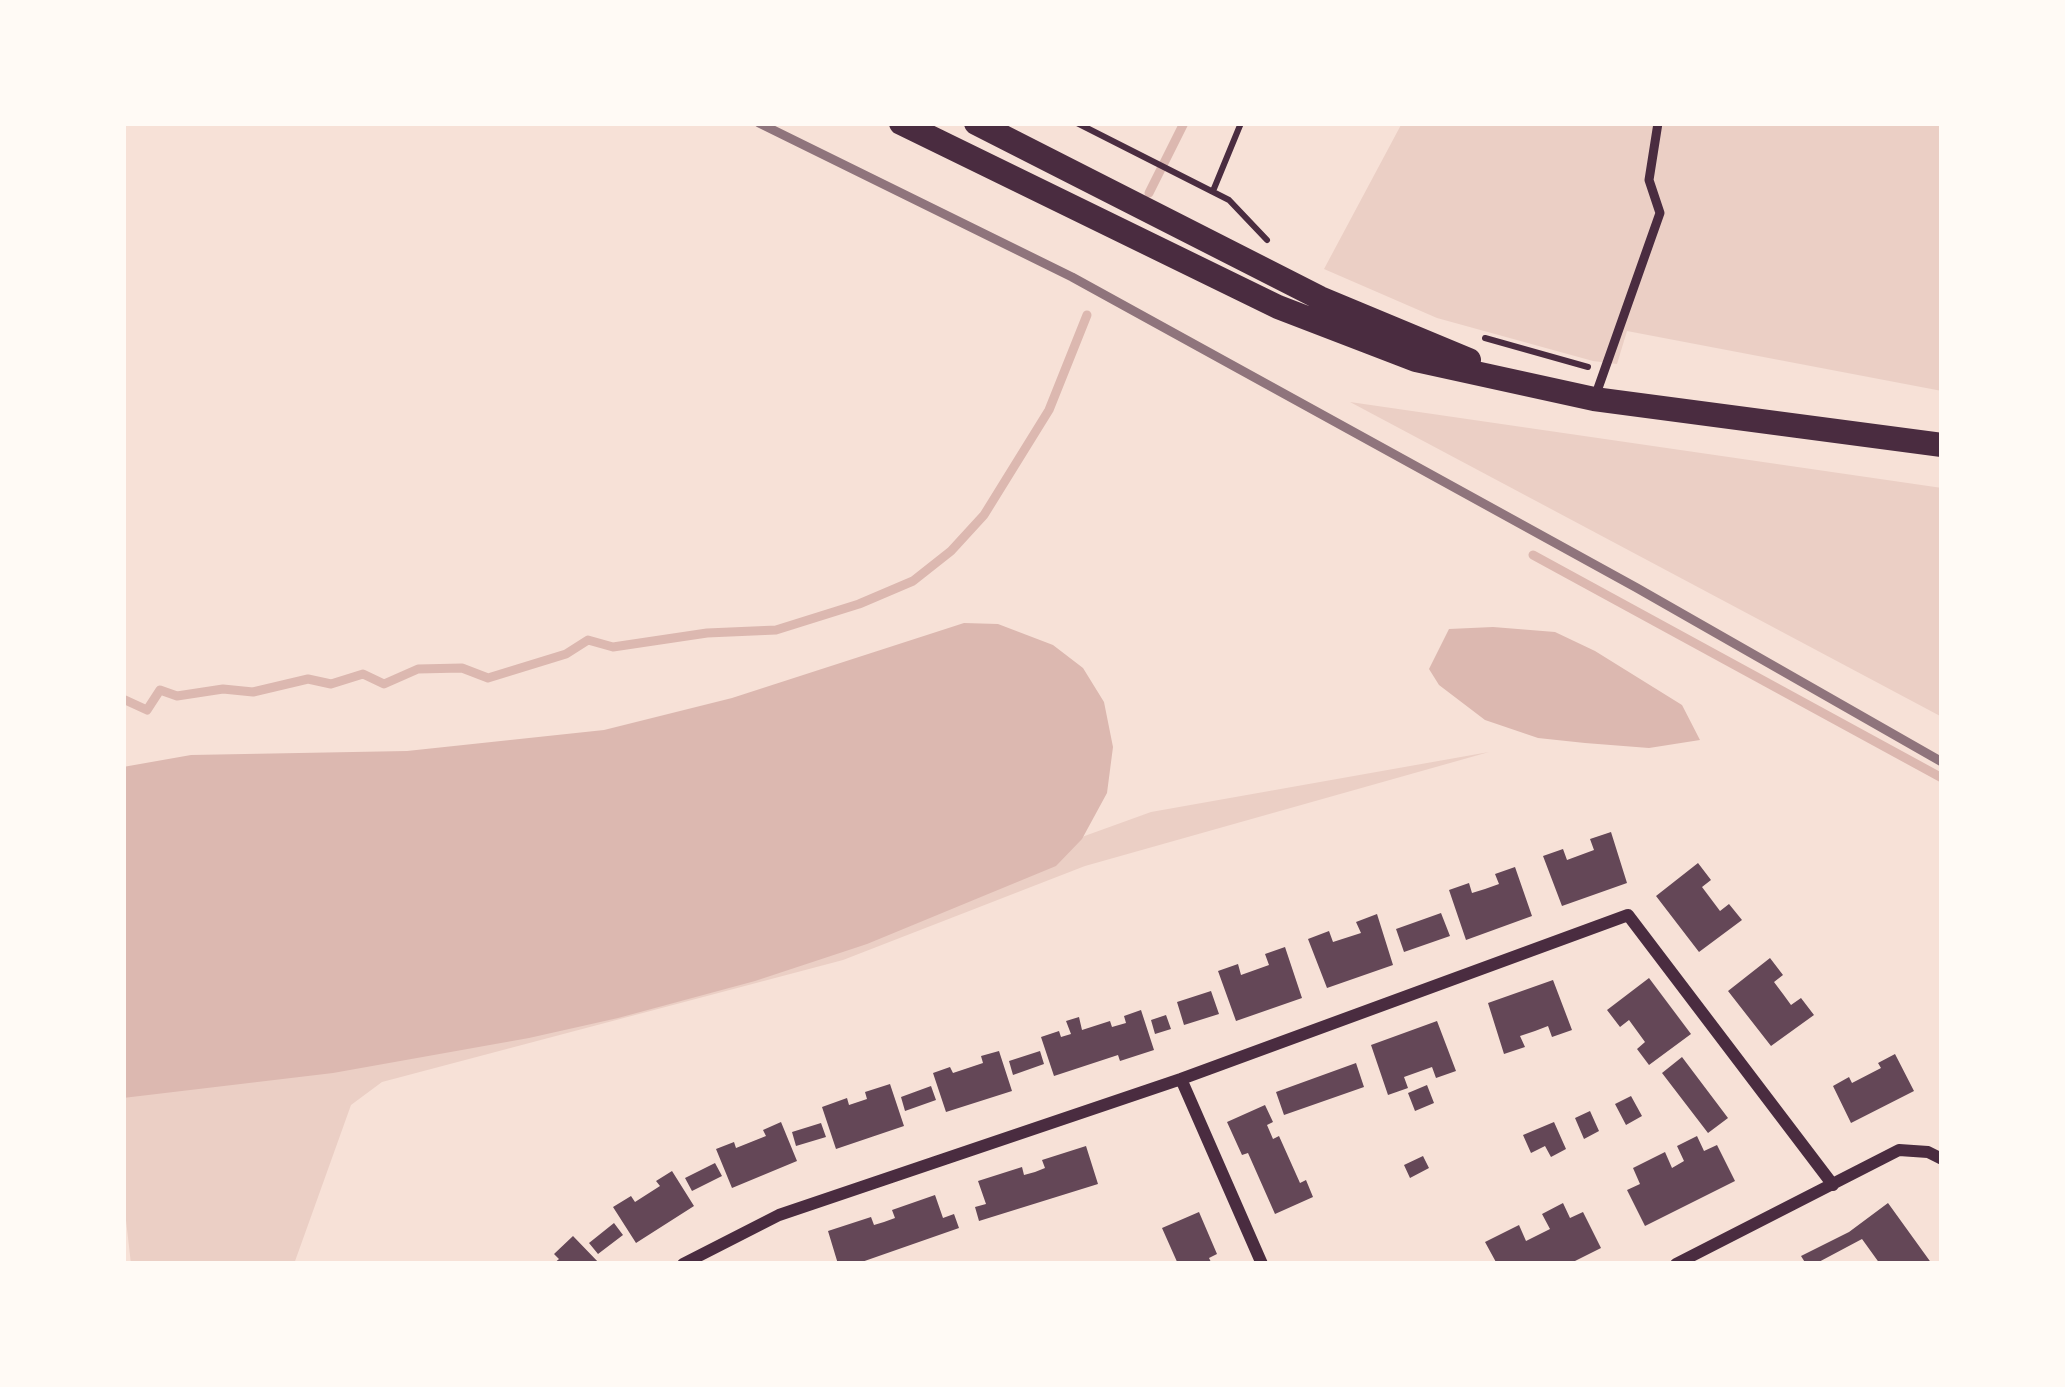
<!DOCTYPE html>
<html>
<head>
<meta charset="utf-8">
<style>
	body { margin:0 }
	#map { position:relative; width:2065px; height:1387px; overflow:hidden; background:#f7e1d7; font-family:Barlow,sans-serif }
	canvas { display:block }
	.frame { position:absolute; inset:0; border:126px solid #fffaf5; pointer-events:none }
</style>
</head>
<body>
<div id="map">
<canvas width="2065" height="1387"></canvas>
<div class="frame"></div>
</div>
<script>
const context = document.querySelector('canvas').getContext('2d');
context.lineJoin = 'round';
function fillPath(path, color) { context.fillStyle = color; context.fill(path, 'evenodd'); }
const poly = rows => new Path2D(rows.map(r => 'M' + r).join(''));
function strokePath(path, color, width, dash) { context.strokeStyle = color; context.lineWidth = width; context.lineCap = dash ? 'butt' : 'round'; context.setLineDash(dash || []); context.stroke(path); }
const green = poly([
	[1402,123,1942,123,1942,391,1627,331,1617,364,1593,361,1437,318,1324,269],
	[1350,402,1942,488,1942,717],
	[1489,752,1085,866,843,960,382,1082,351,1105,294,1264,131,1264,123,1194,123,1093,819,932,1151,812]
]);
const water = poly([
	[964,623,998,624,1053,645,1083,668,1104,702,1113,747,1107,793,1082,839,1056,866,867,944,755,981,618,1018,529,1038,333,1073,123,1098,123,767,191,755,407,751,604,730,732,698],
	[1493,627,1555,632,1595,651,1682,705,1700,740,1649,748,1585,743,1538,738,1485,720,1439,685,1429,669,1449,629]
]);
const stream = poly([
	[1149,193,1184,123],
	[1533,555,1942,778],
	[123,699,147,710,160,690,177,696,223,689,253,692,308,679,331,684,363,674,384,684,418,669,462,668,488,678,566,654,588,640,613,647,707,633,776,630,859,604,913,581,951,551,984,515,1049,410,1087,315]
]);
const building = poly([
	[1611,832,1627,883,1562,906,1543,856,1563,849,1567,860,1594,850,1590,839],
	[1698,863,1711,880,1702,887,1720,911,1729,904,1742,920,1699,952,1656,896],
	[1515,867,1532,916,1466,940,1449,890,1469,883,1472,893,1485,889,1499,884,1495,874],
	[1441,913,1450,936,1404,952,1396,929],
	[1377,914,1393,965,1327,988,1308,939,1329,931,1333,942,1361,933,1356,922],
	[1285,947,1302,998,1236,1021,1218,971,1238,964,1241,975,1269,965,1265,954],
	[1770,958,1783,975,1774,982,1783,994,1791,1005,1801,998,1814,1015,1771,1046,1728,991],
	[1649,978,1691,1034,1649,1065,1637,1049,1645,1042,1629,1020,1620,1027,1607,1010],
	[1553,980,1572,1030,1552,1037,1548,1026,1535,1031,1520,1036,1525,1047,1504,1054,1488,1003],
	[1211,991,1219,1014,1184,1025,1177,1002],
	[1141,1010,1154,1050,1120,1061,1118,1055,1054,1076,1041,1037,1059,1031,1061,1037,1071,1034,1066,1021,1079,1017,1082,1030,1110,1021,1112,1027,1126,1023,1124,1016],
	[1166,1015,1171,1029,1155,1034,1151,1020],
	[1437,1021,1456,1071,1436,1078,1432,1067,1404,1077,1408,1088,1388,1095,1371,1045],
	[999,1051,1012,1091,946,1112,933,1073,950,1067,953,1073,983,1063,981,1056],
	[1040,1051,1044,1064,1013,1075,1009,1061],
	[1895,1054,1914,1091,1851,1123,1833,1086,1849,1077,1852,1083,1881,1068,1878,1063],
	[1682,1057,1728,1118,1708,1133,1662,1073],
	[1356,1063,1364,1087,1284,1115,1276,1092],
	[890,1084,904,1126,836,1149,822,1107,847,1098,849,1105,867,1099,865,1092],
	[1427,1085,1434,1103,1415,1111,1408,1093],
	[931,1086,936,1100,905,1111,901,1097],
	[1631,1096,1642,1116,1626,1125,1615,1104],
	[1265,1105,1273,1122,1267,1125,1273,1139,1279,1136,1300,1183,1306,1180,1313,1197,1275,1214,1248,1153,1242,1155,1227,1122],
	[1590,1111,1599,1131,1584,1139,1575,1118],
	[781,1122,797,1161,732,1188,716,1149,734,1142,736,1148,766,1136,763,1130],
	[1554,1122,1566,1149,1551,1157,1545,1146,1531,1153,1523,1135],
	[821,1123,826,1137,796,1146,792,1132],
	[1697,1136,1704,1151,1717,1145,1735,1181,1645,1226,1627,1190,1640,1184,1633,1168,1665,1152,1672,1168,1684,1161,1677,1146],
	[1086,1146,1098,1184,979,1221,975,1207,986,1204,978,1181,1022,1167,1024,1175,1035,1172,1045,1168,1042,1160],
	[1423,1156,1429,1168,1410,1178,1404,1165],
	[715,1163,722,1176,692,1191,685,1178],
	[672,1171,694,1206,636,1243,613,1207,631,1196,635,1202,660,1186,656,1181],
	[935,1195,943,1218,954,1214,959,1228,856,1264,838,1264,828,1231,871,1217,874,1225,884,1222,895,1218,892,1210],
	[1563,1203,1570,1218,1583,1212,1601,1248,1569,1264,1497,1264,1485,1242,1519,1225,1526,1241,1550,1229,1542,1214],
	[1888,1203,1932,1264,1880,1264,1862,1239,1815,1264,1806,1264,1801,1256,1849,1232],
	[1199,1212,1217,1254,1209,1258,1212,1264,1178,1264,1162,1228],
	[614,1223,623,1235,598,1254,589,1243],
	[573,1236,600,1264,553,1264,559,1259,554,1254]
]);
const path = poly([
	[1077,123,1229,200,1267,240],
	[1213,191,1241,123],
	[1485,338,1588,367]
]);
const service = poly([
	[1596,394,1660,213,1649,180,1658,123]
]);
const minor = poly([
	[1181,1079,1262,1264],
	[683,1264,779,1215,1181,1079,1628,915,1833,1185],
	[1676,1264,1899,1150,1928,1152,1942,1159]
]);
const secondary = poly([
	[901,123,1278,307,1416,360,1594,399,1942,445],
	[976,123,1320,298,1469,360]
]);
const rail = poly([
	[759,123,1072,277,1637,588,1942,762]
]);
fillPath(green, '#ebcfc5');
fillPath(water, '#dcb8b0');
strokePath(stream, '#dcb8b0', 9);
fillPath(building, '#644757');
strokePath(path, '#4a2c40', 6);
strokePath(service, '#4a2c40', 9);
strokePath(minor, '#4a2c40', 12);
strokePath(secondary, '#4a2c40', 24);
strokePath(rail, '#8f747c', 9);
</script>
</body>
</html>
